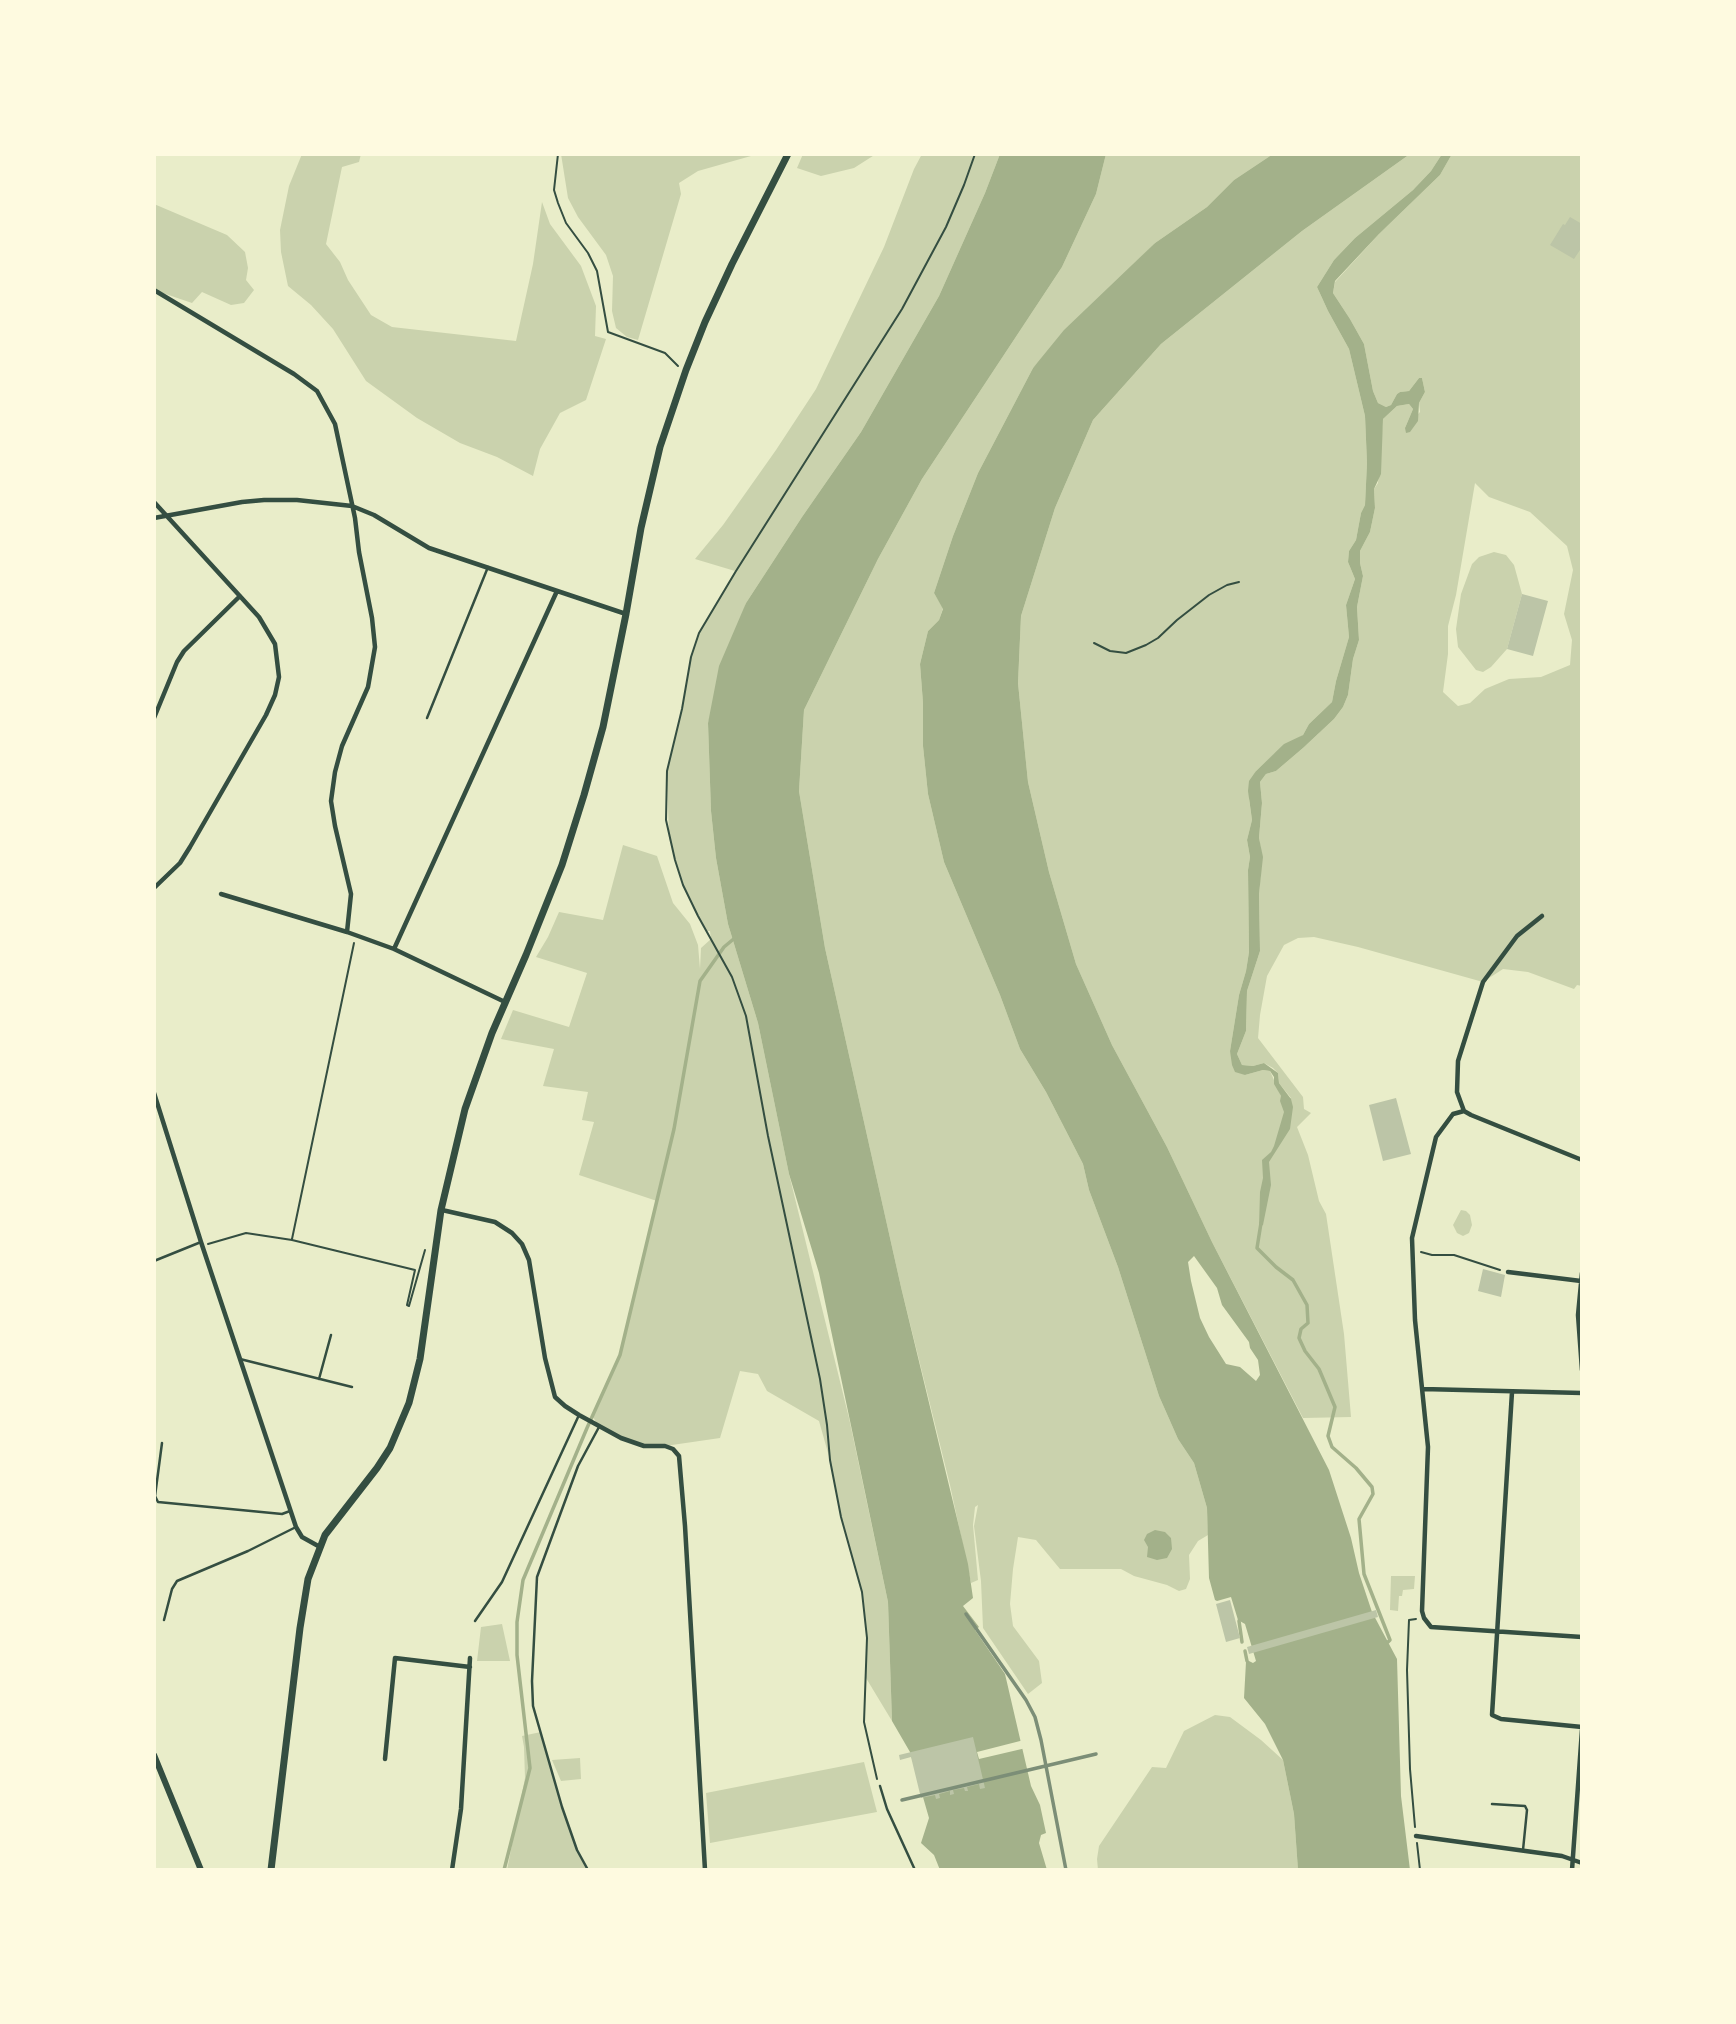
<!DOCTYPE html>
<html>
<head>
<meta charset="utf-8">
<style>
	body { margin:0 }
	#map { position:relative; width:1736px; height:2024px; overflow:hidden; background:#e9edc9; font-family:"Public Sans",sans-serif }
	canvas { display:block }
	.frame { position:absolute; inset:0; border:156px solid #fefae0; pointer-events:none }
</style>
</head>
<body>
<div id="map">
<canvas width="1736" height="2024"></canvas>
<div class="frame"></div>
</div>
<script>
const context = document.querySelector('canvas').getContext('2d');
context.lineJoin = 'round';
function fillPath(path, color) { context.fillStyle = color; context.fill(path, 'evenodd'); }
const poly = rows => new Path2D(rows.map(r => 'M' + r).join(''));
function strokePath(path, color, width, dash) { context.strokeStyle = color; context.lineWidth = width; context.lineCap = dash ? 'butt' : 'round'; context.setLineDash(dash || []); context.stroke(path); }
const green = poly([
	[302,154,361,154,359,162,342,167,326,244,340,262,348,280,371,315,392,327,516,341,533,264,542,202,550,224,581,266,596,306,595,336,606,339,586,400,560,413,540,449,533,476,497,457,460,443,417,418,366,381,333,329,311,305,288,286,281,252,280,230,289,186],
	[561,154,758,154,698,171,679,183,681,194,638,340,627,337,616,328,612,311,613,276,606,255,578,217,568,198],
	[803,154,876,154,854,168,821,176,797,168],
	[922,154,1000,154,985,193,939,296,861,432,802,517,746,603,708,723,711,811,716,858,728,924,758,1023,789,1174,849,1418,888,1602,892,1721,866,1678,867,1638,862,1592,841,1517,830,1460,819,1421,767,1391,758,1374,740,1371,720,1438,665,1446,644,1446,599,1427,593,1417,620,1355,657,1201,579,1175,594,1122,582,1120,588,1092,543,1086,554,1049,501,1039,513,1010,569,1027,587,973,536,957,548,937,559,912,603,920,623,845,657,856,673,903,690,924,698,945,700,969,701,948,711,939,710,931,706,931,683,885,669,838,667,771,682,709,691,657,699,633,735,571,695,559,723,525,776,450,816,389,884,247,914,169],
	[1106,154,1273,154,1234,180,1207,207,1155,243,1033,368,978,473,953,536,934,593,943,608,939,620,928,631,920,664,923,703,923,746,928,794,944,862,1000,995,1020,1049,1046,1092,1083,1164,1089,1190,1118,1267,1159,1396,1178,1439,1194,1463,1207,1508,1208,1535,1198,1541,1189,1555,1190,1579,1186,1589,1179,1591,1167,1585,1134,1576,1121,1569,1060,1569,1036,1540,1018,1537,1013,1569,1010,1604,1013,1626,1039,1661,1042,1683,1028,1694,983,1628,981,1581,974,1526,978,1505,975,1507,973,1525,978,1580,971,1583,950,1485,901,1287,825,948,799,791,804,710,878,559,922,479,1062,267,1096,194],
	[1410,154,1442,154,1431,171,1413,190,1355,238,1334,260,1317,287,1328,311,1349,349,1365,416,1367,463,1365,505,1361,513,1356,540,1349,551,1348,562,1355,579,1346,605,1349,637,1336,681,1332,702,1309,724,1303,735,1274,754,1256,771,1249,799,1252,820,1247,840,1250,857,1248,870,1249,952,1246,971,1239,995,1230,1051,1245,1075,1263,1070,1270,1071,1281,1096,1291,1098,1279,1083,1278,1073,1273,1068,1264,1063,1253,1066,1242,1065,1237,1054,1246,1031,1247,991,1260,951,1259,894,1262,857,1259,838,1262,803,1260,782,1266,774,1276,771,1303,748,1334,719,1343,707,1348,695,1353,659,1359,640,1357,607,1363,576,1360,563,1360,551,1370,532,1375,508,1374,489,1378,483,1383,419,1397,406,1409,404,1413,409,1405,428,1420,412,1419,403,1425,392,1422,378,1419,378,1409,391,1400,392,1397,394,1391,405,1386,407,1378,403,1373,391,1364,344,1350,319,1333,293,1335,282,1379,234,1440,175,1452,154,1582,154,1582,986,1577,985,1574,989,1528,972,1503,969,1483,982,1358,947,1314,937,1298,938,1284,945,1267,976,1260,1015,1258,1038,1303,1097,1304,1109,1311,1113,1297,1127,1308,1155,1319,1201,1326,1214,1344,1334,1351,1417,1303,1418,1212,1242,1167,1147,1112,1045,1076,964,1049,872,1028,782,1018,683,1021,616,1055,508,1093,420,1161,344,1302,231],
	[1475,483,1489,497,1530,512,1567,546,1573,570,1564,614,1572,640,1570,665,1541,677,1509,679,1485,689,1470,703,1458,706,1443,692,1448,654,1448,626,1456,595],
	[154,204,227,235,245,252,248,268,246,280,254,290,244,303,231,305,202,292,192,303,154,290],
	[1494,552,1506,555,1514,565,1522,594,1507,649,1491,667,1483,672,1476,670,1458,647,1456,629,1461,594,1472,564,1479,557],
	[1461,1210,1466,1211,1470,1215,1472,1225,1469,1233,1463,1236,1457,1233,1453,1225],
	[1391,1576,1415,1576,1414,1589,1403,1590,1402,1596,1399,1596,1398,1611,1390,1610],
	[502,1624,510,1661,477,1661,481,1627],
	[1215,1715,1230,1717,1261,1740,1283,1760,1294,1814,1298,1870,1098,1870,1097,1859,1099,1846,1152,1767,1166,1768,1184,1731],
	[541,1732,562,1807,577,1850,589,1870,507,1870,525,1778,524,1747,522,1736],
	[580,1758,581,1779,561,1781,552,1760],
	[864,1762,877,1812,710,1843,706,1793]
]);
const water = poly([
	[1000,154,1106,154,1096,194,1062,267,922,479,878,559,804,710,799,791,825,948,901,1287,968,1564,973,1598,963,1606,979,1627,975,1630,1005,1674,1031,1786,1040,1805,1046,1833,1041,1835,1039,1843,1047,1870,940,1870,934,1855,921,1843,929,1818,910,1752,892,1721,888,1602,819,1273,789,1174,758,1023,728,924,716,858,711,811,708,723,719,666,746,603,802,517,861,432,939,296,985,193],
	[1273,154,1410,154,1302,231,1161,344,1093,420,1055,508,1021,616,1018,683,1028,782,1049,872,1076,964,1112,1045,1167,1147,1212,1242,1329,1470,1351,1538,1359,1573,1372,1612,1397,1659,1401,1796,1410,1870,1298,1870,1294,1814,1283,1760,1265,1724,1244,1698,1246,1662,1247,1660,1253,1663,1256,1661,1245,1624,1238,1620,1231,1597,1217,1601,1215,1600,1209,1578,1207,1508,1194,1463,1178,1439,1159,1396,1118,1267,1089,1190,1083,1164,1046,1092,1020,1049,1000,995,944,862,928,794,923,746,923,703,920,664,928,631,939,620,943,609,934,593,953,536,978,473,1033,368,1064,330,1155,243,1207,207,1234,180],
	[1194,1256,1217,1288,1222,1305,1249,1342,1250,1348,1258,1360,1260,1375,1256,1381,1240,1367,1226,1364,1209,1337,1200,1318,1191,1281,1188,1262],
	[1442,154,1452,154,1440,175,1379,234,1335,281,1333,293,1350,319,1364,344,1373,391,1378,403,1386,407,1391,405,1397,394,1400,392,1409,391,1419,378,1422,378,1425,392,1419,403,1418,421,1410,432,1406,433,1405,428,1413,409,1409,404,1397,406,1383,419,1381,474,1374,489,1375,508,1370,532,1360,551,1360,563,1363,576,1357,607,1359,640,1353,659,1348,695,1343,707,1334,719,1303,748,1276,771,1266,774,1260,782,1262,803,1259,838,1263,857,1259,894,1260,951,1247,991,1246,1031,1237,1054,1242,1065,1253,1066,1264,1063,1278,1073,1279,1083,1291,1099,1293,1107,1290,1129,1269,1162,1271,1185,1263,1225,1259,1227,1260,1192,1263,1178,1262,1160,1271,1152,1274,1146,1284,1112,1280,1101,1281,1096,1274,1084,1274,1077,1270,1071,1263,1070,1245,1075,1235,1072,1232,1065,1230,1051,1239,995,1246,971,1249,952,1248,870,1250,857,1247,840,1252,820,1248,791,1249,781,1256,771,1284,744,1303,735,1309,724,1332,702,1336,681,1349,637,1346,605,1355,579,1348,562,1349,551,1356,540,1361,513,1365,505,1367,463,1365,416,1349,349,1328,311,1317,287,1334,260,1355,238,1413,190,1431,171],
	[1155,1530,1165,1532,1171,1538,1172,1549,1167,1558,1157,1560,1147,1557,1148,1547,1144,1540,1147,1534]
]);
const pier = poly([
	[1024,1740,1026,1748,979,1759,977,1752]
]);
const stream = poly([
	[1261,1223,1257,1248,1276,1267,1293,1280,1307,1305,1308,1323,1301,1329,1299,1338,1305,1351,1319,1369,1335,1407,1328,1436,1332,1447,1356,1468,1372,1487,1373,1494,1359,1519,1364,1574,1390,1640,1388,1642],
	[1239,1621,1242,1642],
	[1245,1651,1247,1661],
	[504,1870,530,1768,517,1655,517,1622,523,1580,587,1428,620,1355,674,1129,700,981,724,947,736,937]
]);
const building = poly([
	[1570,217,1582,224,1582,251,1580,250,1574,259,1550,245,1563,224,1565,225],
	[1522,594,1548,601,1533,656,1507,649],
	[1396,1098,1411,1154,1383,1161,1369,1105],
	[1483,1269,1505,1275,1501,1297,1478,1291],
	[1230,1600,1240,1638,1226,1642,1216,1604],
	[1376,1610,1378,1617,1249,1654,1247,1647],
	[973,1737,985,1788,980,1789,979,1784,967,1787,968,1791,965,1791,964,1788,953,1790,954,1794,950,1795,950,1791,939,1794,940,1798,936,1799,935,1795,921,1798,911,1757,900,1760,899,1755]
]);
const path = poly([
	[558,154,554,190,558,203,566,223,588,253,597,271,608,332,665,353,678,366],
	[1094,643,1110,651,1126,653,1146,645,1158,638,1177,620,1209,595,1227,585,1239,582],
	[292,1239,354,943],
	[208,1244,246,1233,292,1240,415,1270,407,1305,409,1306,425,1250],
	[1421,1252,1432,1255,1454,1255,1500,1270],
	[877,1779,864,1722,867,1638,862,1592,841,1517,830,1460,827,1425,820,1379,768,1136,746,1016,732,977,698,916,683,885,675,860,666,820,667,771,682,709,691,657,699,633,736,571,902,309,946,227,964,185,975,154],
	[1415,1827,1410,1769,1407,1670,1409,1620,1416,1619],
	[1417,1843,1420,1870]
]);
const service = poly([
	[427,718,488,567],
	[154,1261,201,1242],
	[240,1359,352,1387],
	[319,1379,331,1335],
	[162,1443,155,1496,158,1502,282,1514,290,1511],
	[164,1620,172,1589,177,1581,248,1551,296,1527],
	[475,1621,502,1582,579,1415],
	[880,1786,887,1809,915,1870],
	[1492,1804,1525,1806,1527,1810,1523,1850],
	[588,1870,577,1850,562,1807,533,1706,532,1681,537,1577,578,1466,599,1427]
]);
const minor = poly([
	[154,290,294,374,317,391,335,424,355,518,359,552,372,618,375,647,368,687,342,746,335,772,331,801,335,826,351,894,347,932],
	[154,502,259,617,275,644,279,677,275,695,266,715,190,847,180,863,154,888],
	[154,518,242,502,264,500,297,500,352,506,374,515,429,548,626,614],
	[154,718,177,662,184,651,240,596],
	[221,894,347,932,394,949,505,1002],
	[1542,916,1517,936,1483,982,1458,1061,1457,1092,1464,1111,1471,1115,1582,1160],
	[394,949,557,591],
	[154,1093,201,1242,296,1527,302,1537,320,1547],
	[1464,1111,1453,1114,1436,1137,1412,1238,1415,1320,1428,1447,1422,1611,1424,1618,1431,1627,1582,1637],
	[442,1210,495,1222,512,1233,522,1244,529,1260,545,1358,555,1397,565,1406,579,1415,621,1438,644,1446,665,1446,673,1449,679,1456,685,1526,705,1870],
	[1508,1272,1581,1281],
	[1582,1273,1578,1315,1582,1370],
	[1423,1389,1582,1393],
	[1512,1392,1492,1715,1501,1719,1582,1727],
	[385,1759,395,1658,470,1667],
	[1416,1836,1562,1856,1582,1863],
	[452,1870,461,1809,470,1658],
	[1572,1870,1582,1730]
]);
const tertiary = poly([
	[154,1755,201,1870]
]);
const secondary = poly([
	[271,1870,300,1628,308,1579,325,1535,377,1468,390,1448,409,1403,420,1359,441,1210,465,1109,492,1033,526,955,562,865,584,795,603,727,626,614,641,528,660,447,686,370,705,322,732,264,788,154]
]);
const rail = poly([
	[966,1614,1026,1700,1035,1717,1041,1740,1066,1870],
	[902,1800,1096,1754]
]);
fillPath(green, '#cad2ad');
fillPath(water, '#a3b18a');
fillPath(pier, '#e9edc9');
strokePath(stream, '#a3b18a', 3.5);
fillPath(building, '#bcc5a7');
strokePath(path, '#344e41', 2);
strokePath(service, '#344e41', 2.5);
strokePath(minor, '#344e41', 4.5);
strokePath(tertiary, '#344e41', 6);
strokePath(secondary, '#344e41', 7);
strokePath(rail, '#7c8e77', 3.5);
</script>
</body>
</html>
